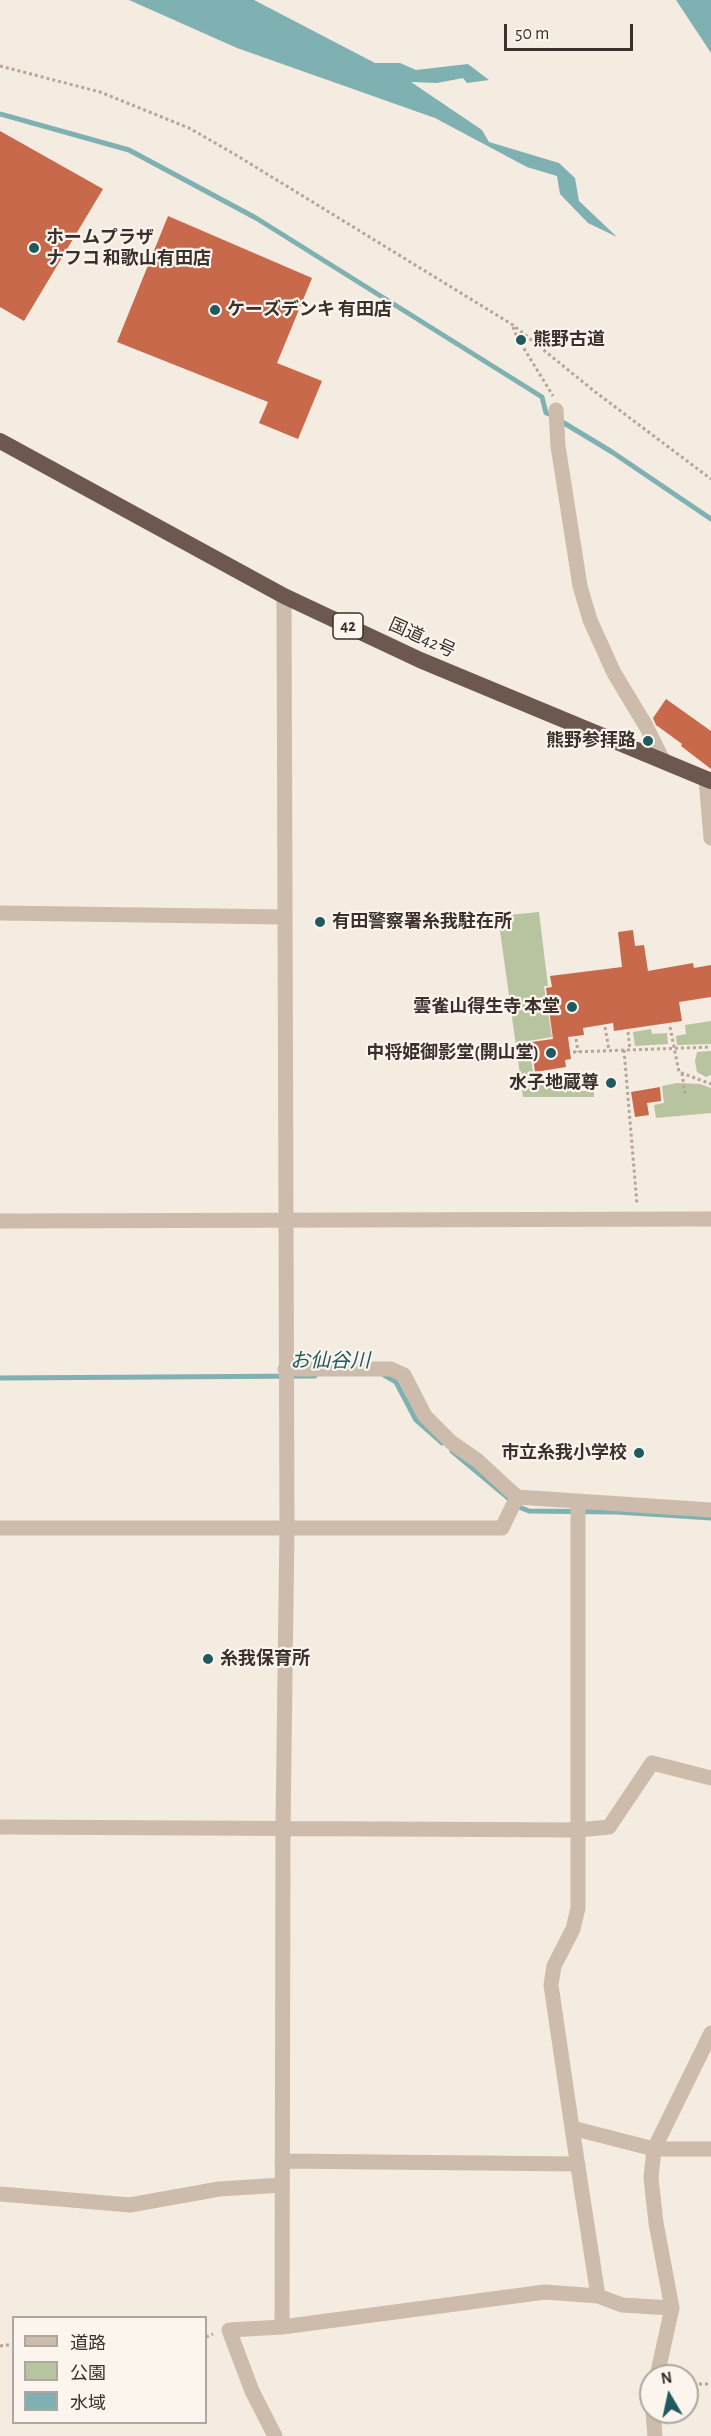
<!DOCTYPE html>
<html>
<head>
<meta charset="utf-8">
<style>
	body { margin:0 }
	#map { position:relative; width:711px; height:2436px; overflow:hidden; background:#f4ebe1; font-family:"Alegreya Sans","Noto Sans JP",sans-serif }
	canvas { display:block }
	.legend { position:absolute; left:12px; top:2316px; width:195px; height:108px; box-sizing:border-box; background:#fbf5ee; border:2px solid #aea6a0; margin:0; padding:8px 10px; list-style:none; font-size:18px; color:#3b302b }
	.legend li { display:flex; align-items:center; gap:12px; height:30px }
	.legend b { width:30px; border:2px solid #aea6a0 }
	.north { position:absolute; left:639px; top:2364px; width:60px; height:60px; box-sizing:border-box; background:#fbf5ee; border:2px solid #aea6a0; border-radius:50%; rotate:351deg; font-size:16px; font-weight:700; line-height:24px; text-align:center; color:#3b302b }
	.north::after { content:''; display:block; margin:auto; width:21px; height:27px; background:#1f5a5e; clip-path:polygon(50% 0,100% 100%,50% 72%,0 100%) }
	.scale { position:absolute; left:504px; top:24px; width:129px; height:27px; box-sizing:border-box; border:3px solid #3b302b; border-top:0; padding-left:8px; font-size:18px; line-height:21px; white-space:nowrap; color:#3b302b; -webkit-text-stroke:4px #fbf5ee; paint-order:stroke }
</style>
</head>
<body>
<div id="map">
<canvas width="711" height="2436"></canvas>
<ul class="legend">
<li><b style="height:8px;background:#cdbbac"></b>道路</li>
<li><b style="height:16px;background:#b8c4a0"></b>公園</li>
<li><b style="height:16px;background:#7fb0b2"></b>水域</li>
</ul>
<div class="north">N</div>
<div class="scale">50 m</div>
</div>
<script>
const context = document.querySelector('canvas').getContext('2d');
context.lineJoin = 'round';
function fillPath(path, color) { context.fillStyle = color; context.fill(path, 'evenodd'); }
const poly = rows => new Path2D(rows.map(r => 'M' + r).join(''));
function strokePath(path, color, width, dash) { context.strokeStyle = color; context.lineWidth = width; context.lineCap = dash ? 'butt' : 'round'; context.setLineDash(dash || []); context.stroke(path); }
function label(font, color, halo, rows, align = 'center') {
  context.font = font + ' "Alegreya Sans","Noto Sans JP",sans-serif'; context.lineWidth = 4.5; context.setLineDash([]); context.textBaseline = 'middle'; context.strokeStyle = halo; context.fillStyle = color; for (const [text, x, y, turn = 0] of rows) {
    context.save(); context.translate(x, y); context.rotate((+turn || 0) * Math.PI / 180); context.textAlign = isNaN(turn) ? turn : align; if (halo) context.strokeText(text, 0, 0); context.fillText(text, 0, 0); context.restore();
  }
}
const green = poly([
	[539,912,548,986,544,986,552,1037,528,1041,534,1078,561,1076,563,1091,594,1091,594,1097,523,1097,498,916],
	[711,1021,711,1044,677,1045,676,1036,686,1034,685,1025],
	[651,1029,652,1034,667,1033,668,1044,635,1046,633,1032],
	[711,1051,711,1075,706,1077,697,1072,695,1061,697,1052],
	[677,1083,700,1084,711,1088,711,1113,656,1118,654,1105,664,1103,662,1086]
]);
const water = poly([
	[129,0,254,0,375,63,400,63,416,70,468,64,489,80,467,83,463,78,437,83,411,82,482,130,489,142,559,163,575,178,579,201,617,237,588,223,560,194,557,176,527,167,435,118,237,48],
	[676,0,711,0,711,53]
]);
const stream = poly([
	[0,114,129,150,256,218,542,397,546,413,549,414],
	[559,420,612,452,711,519],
	[384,1375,396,1382,416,1420,442,1443],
	[0,1378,315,1376],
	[452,1451,519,1507,529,1511,617,1512,711,1518]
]);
const building = poly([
	[0,131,103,189,24,321,0,307],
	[168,216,312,278,277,363,322,381,298,439,259,423,268,402,117,342],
	[666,699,711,731,711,769,681,746,682,744,656,725,653,718],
	[633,930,635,946,644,945,648,971,693,963,694,968,711,965,711,997,679,1002,682,1021,614,1031,613,1023,583,1028,584,1035,568,1037,571,1059,565,1060,566,1067,535,1072,531,1042,553,1039,546,988,552,987,550,976,622,967,618,932],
	[660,1087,661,1101,647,1103,649,1115,635,1117,631,1092]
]);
const path = poly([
	[0,66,100,92,189,128,236,155,513,325,594,391,711,479],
	[513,327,517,337,553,396],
	[605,1027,609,1050],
	[670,1027,679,1072,711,1084],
	[628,1032,630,1050],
	[576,1039,578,1052],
	[624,1050,637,1204],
	[573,1052,711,1047],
	[682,1073,685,1095],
	[206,2337,213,2334],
	[0,2346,14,2344],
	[687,2384,711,2384]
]);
const minor = poly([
	[556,410,558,446,580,586,590,620,614,673,646,726,664,762],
	[706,779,711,838],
	[0,913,284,917],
	[0,1221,711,1219],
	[285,1369,391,1369,404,1375,425,1416,451,1442,478,1461,517,1497,711,1510],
	[0,1528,502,1528,517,1497],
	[0,1827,578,1830,609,1827,652,1763,711,1778],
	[572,2128,551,1985,554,1966,573,1929,578,1908,578,1502],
	[282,2161,578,2164],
	[0,2194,130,2205,219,2189,282,2185],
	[598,2296,622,2305,672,2308],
	[282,2327,283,1827,287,1527,284,596],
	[657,2376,672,2308,656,2223,651,2178,654,2149,711,2033],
	[653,2412,655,2436],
	[275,2436,252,2391,229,2330,282,2327,545,2292,598,2296,572,2128,654,2149,711,2149]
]);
const trunk = poly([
	[0,441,284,596,420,660,711,781]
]);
const markers = [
	[34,248,6,"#1f5a5e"],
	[215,310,6,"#1f5a5e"],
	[521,340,6,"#1f5a5e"],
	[648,741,6,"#1f5a5e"],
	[320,922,6,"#1f5a5e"],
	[572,1007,6,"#1f5a5e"],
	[551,1053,6,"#1f5a5e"],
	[611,1083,6,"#1f5a5e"],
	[639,1453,6,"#1f5a5e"],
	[208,1659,6,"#1f5a5e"]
];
const shields = [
	[348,626,30]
];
const shieldNames = [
	["42",348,626]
];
const poiNames = [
	["ホームプラザ",46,238],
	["ナフコ 和歌山有田店",46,259],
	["ケーズデンキ 有田店",227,310],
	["熊野古道",533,340],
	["熊野参拝路",636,741,"right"],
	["有田警察署糸我駐在所",332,922],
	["雲雀山得生寺 本堂",560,1007,"right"],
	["中将姫御影堂(開山堂)",539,1053,"right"],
	["水子地蔵尊",599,1083,"right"],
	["市立糸我小学校",627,1453,"right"],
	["糸我保育所",220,1659]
];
const streetNames = [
	["国道42号",422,638,24]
];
const waterNames = [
	["お仙谷川",330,1361]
];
fillPath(green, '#b8c4a0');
fillPath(water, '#7fb0b2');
strokePath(stream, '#7fb0b2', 5);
fillPath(building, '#c8694b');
strokePath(path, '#b9a596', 3, [3, 3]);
strokePath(minor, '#cdbbac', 15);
strokePath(trunk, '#6c584f', 16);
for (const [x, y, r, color] of markers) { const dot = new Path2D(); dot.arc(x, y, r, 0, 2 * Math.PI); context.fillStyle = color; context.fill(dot); strokePath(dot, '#fbf5ee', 2); }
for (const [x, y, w] of shields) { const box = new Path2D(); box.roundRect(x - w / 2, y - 13, w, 26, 4.5); context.fillStyle = '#fbf5ee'; context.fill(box); strokePath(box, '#3b302b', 1.5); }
label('bold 16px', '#3b302b', null, shieldNames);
label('bold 18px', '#3b302b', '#fbf5ee', poiNames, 'left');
label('18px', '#3b302b', '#fbf5ee', streetNames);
label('italic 20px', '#1f5a5e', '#fbf5ee', waterNames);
</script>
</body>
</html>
